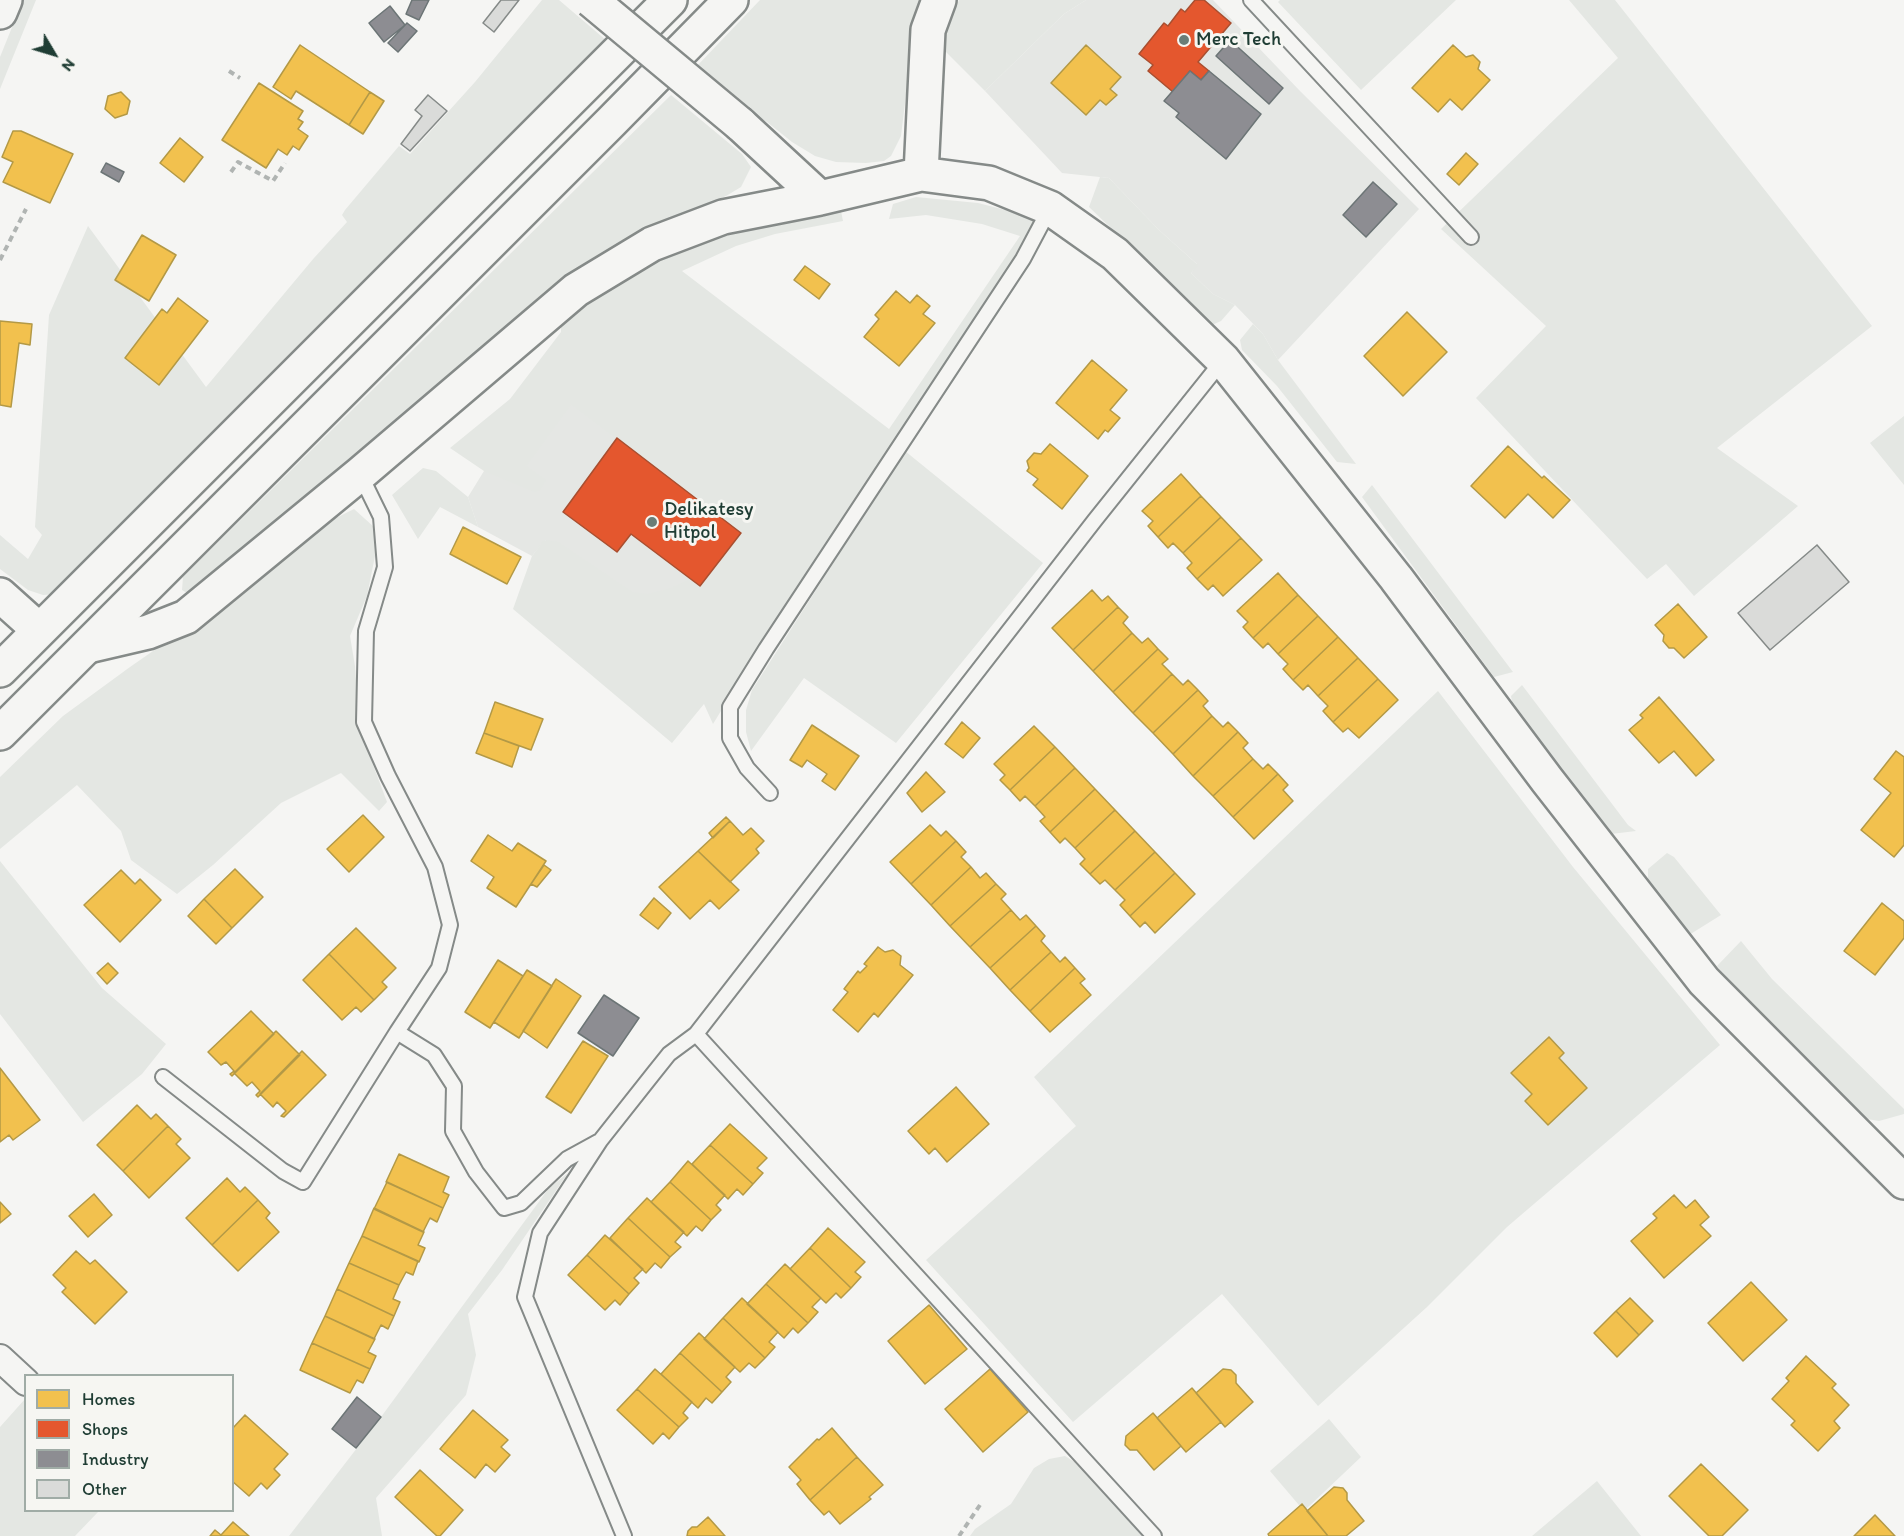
<!DOCTYPE html>
<html>
<head>
<meta charset="utf-8">
<style>
	body { margin:0 }
	#map { position:relative; width:1904px; height:1536px; overflow:hidden; background:#f5f5f3; font-family:Itim,sans-serif }
	canvas { display:block }
	.legend { position:absolute; left:24px; top:1374px; width:210px; height:138px; box-sizing:border-box; background:#f6f6f2; border:2px solid #a0aca6; margin:0; padding:8px 10px; list-style:none; font-size:18px; color:#1f3d34 }
	.legend li { display:flex; align-items:center; gap:12px; height:30px }
	.legend b { width:30px; border:2px solid #a0aca6 }
	.north { position:absolute; left:24px; top:24px; width:60px; height:60px; -webkit-text-stroke:4px #f6f6f2; paint-order:stroke; rotate:128deg; font-size:16px; font-weight:700; line-height:24px; text-align:center; color:#1f3d34 }
	.north::after { content:''; display:block; margin:auto; width:21px; height:27px; background:#1f3d34; clip-path:polygon(50% 0,100% 100%,50% 72%,0 100%) }
</style>
</head>
<body>
<div id="map">
<canvas width="1904" height="1536"></canvas>
<ul class="legend">
<li><b style="height:16px;background:#f2c14e"></b>Homes</li>
<li><b style="height:16px;background:#e4572e"></b>Shops</li>
<li><b style="height:16px;background:#8d8d92"></b>Industry</li>
<li><b style="height:16px;background:#dadbd9"></b>Other</li>
</ul>
<div class="north">N</div>
</div>
<script>
const context = document.querySelector('canvas').getContext('2d');
context.lineJoin = 'round';
function fillPath(path, color) { context.fillStyle = color; context.fill(path, 'evenodd'); }
const poly = rows => new Path2D(rows.map(r => 'M' + r).join(''));
function strokePath(path, color, width, dash) { context.strokeStyle = color; context.lineWidth = width; context.lineCap = dash ? 'butt' : 'round'; context.setLineDash(dash || []); context.stroke(path); }
function label(font, color, halo, rows, align = 'center') {
  context.font = font + ' Itim,sans-serif'; context.lineWidth = 6; context.setLineDash([]); context.textBaseline = 'middle'; context.strokeStyle = halo; context.fillStyle = color; for (const [text, x, y, turn = 0] of rows) {
    context.save(); context.translate(x, y); context.rotate((+turn || 0) * Math.PI / 180); context.textAlign = isNaN(turn) ? turn : align; if (halo) context.strokeText(text, 0, 0); context.fillText(text, 0, 0); context.restore();
  }
}
const built = poly([
	[1086,0,1213,0,1300,91,1419,209,1278,360,1263,334,1235,305,1213,294,1191,273,1197,264,1159,230,1109,178,1062,173,985,91,1064,14],
	[579,384,804,555,722,674,545,540,532,556,478,527,468,497,484,471]
]);
const green = poly([
	[23,0,36,0,0,89,0,57],
	[542,0,559,0,607,41,57,594,43,595,28,590,0,569,0,535,28,559,42,535,35,527,49,315,88,226,206,387,314,258,347,222,342,215,345,210,399,146,410,154,475,82],
	[760,0,922,0,912,45,901,136,891,156,884,161,866,163,836,162,815,156,792,142,767,122,750,113,696,67],
	[959,0,1086,0,1064,14,985,91,939,45],
	[1280,0,1456,0,1361,90,1278,2],
	[1569,0,1615,0,1872,326,1717,448,1798,506,1694,596,1666,564,1647,579,1476,398,1546,326,1441,229,1618,58],
	[671,95,742,154,751,167,741,187,726,196,665,221,610,250,549,288,272,530,195,592,187,593,182,590,183,577],
	[1100,177,1109,178,1159,230,1198,265,1191,273,1213,294,1235,305,1221,321,1212,325,1089,207],
	[916,197,978,203,1029,216,1035,224,765,639,713,724,704,704,672,743,513,609,532,556,544,540,558,542,632,592,648,594,671,588,690,579,700,586,740,532,571,404,526,466,546,480,539,491,534,492,484,471,450,448,510,399,561,332,561,323,581,303,659,256,738,230,840,206,843,221,775,234,736,246,682,271,889,429,1020,236,982,224,926,215,889,219,893,204],
	[1253,324,1263,334,1278,360,1356,464,1337,462,1277,386,1242,350,1240,340],
	[1904,416,1904,485,1870,443],
	[905,451,1043,563,896,743,804,678,751,751,746,732,746,710,752,690],
	[423,468,436,471,468,497,478,527,440,507,418,539,392,495],
	[1372,485,1513,672,1494,677,1362,497],
	[354,509,374,527,375,556,367,596,350,636,355,666,360,730,387,802,379,811,341,773,281,803,213,865,177,894,131,860,121,831,77,785,0,849,0,777,63,716,130,667,179,633,320,526],
	[1522,685,1628,825,1636,831,1611,834,1513,707,1511,696],
	[1438,691,1573,867,1720,1045,1507,1227,1427,1307,1318,1406,1222,1294,1073,1422,926,1260,1076,1126,1034,1077],
	[1667,853,1674,857,1721,915,1689,935,1648,881,1648,869],
	[0,861,102,988,166,1044,142,1074,83,1122,0,1014],
	[1741,941,1772,979,1904,1109,1904,1114,1879,1121,1867,1119,1761,1018,1717,966],
	[568,1173,502,1270,468,1314,476,1355,466,1395,376,1498,382,1536,289,1536,381,1417,549,1188],
	[25,1399,26,1510,99,1511,75,1536,0,1536,0,1427],
	[1329,1419,1361,1457,1304,1511,1270,1471],
	[1065,1456,1078,1464,1142,1536,970,1536,975,1529,1011,1504,1034,1468,1049,1459],
	[1597,1481,1641,1536,1532,1536]
]);
const homes = poly([
	[300,45,370,92,349,125,296,91,291,99,273,87,300,45],
	[1086,45,1121,77,1110,89,1117,95,1106,105,1100,100,1086,115,1051,83,1086,45],
	[1453,45,1466,57,1473,55,1480,62,1478,69,1490,80,1462,110,1450,99,1438,112,1412,88,1453,45],
	[259,83,303,111,298,119,303,122,298,129,308,136,299,150,293,146,287,155,278,149,266,168,222,140,259,83],
	[121,92,130,101,127,114,115,118,105,109,108,96,121,92],
	[370,92,384,101,363,134,349,125,370,92],
	[13,131,21,131,73,154,50,203,3,182,13,162,2,157,13,131],
	[180,138,203,157,184,182,160,163,180,138],
	[1466,153,1478,164,1459,185,1447,174,1466,153],
	[142,235,176,255,149,301,115,280,142,235],
	[805,266,830,284,819,299,794,280,805,266],
	[896,291,910,303,917,295,930,306,923,314,935,323,899,366,864,337,879,319,875,315,896,291],
	[178,298,208,321,159,385,125,358,162,309,167,313,178,298],
	[1407,312,1447,352,1403,396,1364,356,1407,312],
	[0,321,32,324,30,345,19,343,11,407,0,405,0,321],
	[1092,360,1127,390,1110,410,1120,418,1108,432,1105,430,1098,439,1056,403,1092,360],
	[1050,444,1088,476,1062,509,1033,485,1038,479,1027,471,1029,468,1027,461,1034,453,1041,454,1050,444],
	[1508,446,1542,478,1544,476,1570,500,1553,518,1528,494,1505,518,1471,486,1508,446],
	[1181,474,1201,496,1158,537,1148,526,1153,521,1142,511,1181,474],
	[1201,496,1221,517,1183,553,1173,543,1168,548,1158,537,1201,496],
	[1221,517,1241,538,1197,579,1187,568,1192,563,1183,553,1221,517],
	[463,527,521,557,507,584,450,554,463,527],
	[1241,538,1262,560,1223,596,1213,585,1208,590,1197,579,1241,538],
	[1278,573,1298,595,1253,638,1243,627,1248,622,1237,611,1278,573],
	[1092,590,1102,601,1108,596,1118,607,1073,650,1052,628,1092,590],
	[1298,595,1318,616,1278,654,1268,643,1263,648,1253,638,1298,595],
	[1678,604,1707,637,1684,658,1674,648,1669,648,1663,641,1664,635,1655,625,1678,604],
	[1118,607,1128,617,1123,623,1132,633,1093,671,1073,650,1118,607],
	[1318,616,1338,637,1293,680,1283,669,1288,664,1278,654,1318,616],
	[1132,633,1142,643,1148,638,1158,649,1113,692,1093,671,1132,633],
	[1338,637,1358,658,1318,696,1308,685,1303,690,1293,680,1338,637],
	[1158,649,1168,659,1162,664,1172,674,1133,713,1113,692,1158,649],
	[1358,658,1378,679,1333,722,1323,711,1328,706,1318,696,1358,658],
	[1172,674,1183,685,1188,680,1198,690,1153,733,1133,713,1172,674],
	[1378,679,1398,700,1359,738,1348,728,1343,732,1333,722,1378,679],
	[1198,690,1208,701,1203,706,1212,716,1173,754,1153,733,1198,690],
	[1659,697,1714,760,1696,776,1674,751,1659,763,1629,730,1643,718,1640,715,1659,697],
	[495,702,543,719,531,750,484,733,495,702],
	[1212,716,1223,727,1228,722,1238,732,1193,776,1173,754,1212,716],
	[962,722,980,738,963,758,945,744,962,722],
	[812,725,859,756,835,790,822,781,827,774,807,760,802,767,790,760,812,725],
	[1034,726,1055,747,1010,790,1000,780,1005,775,994,764,1034,726],
	[1238,732,1248,743,1243,748,1253,759,1213,796,1193,776,1238,732],
	[484,733,519,746,512,767,476,753,484,733],
	[1055,747,1075,768,1035,806,1025,796,1020,801,1010,790,1055,747],
	[1896,751,1904,757,1904,845,1894,857,1861,830,1891,793,1874,779,1896,751],
	[1253,759,1263,769,1268,764,1278,774,1233,817,1213,796,1253,759],
	[1075,768,1095,789,1050,832,1040,821,1045,817,1035,806,1075,768],
	[926,772,945,792,922,812,907,793,926,772],
	[1278,774,1288,785,1283,790,1293,801,1254,839,1233,817,1278,774],
	[1095,789,1115,810,1075,848,1065,838,1060,843,1050,832,1095,789],
	[1115,810,1135,831,1090,874,1080,864,1085,859,1075,848,1115,810],
	[363,815,384,837,349,872,327,849,363,815],
	[726,817,730,821,713,838,709,833,726,817],
	[730,821,743,835,751,828,764,841,756,849,759,853,730,882,698,851,730,821],
	[930,825,941,836,946,831,956,841,911,884,890,862,930,825],
	[1135,831,1155,852,1115,890,1105,880,1100,884,1090,874,1135,831],
	[488,835,512,851,518,843,546,861,516,907,487,888,494,877,471,861,488,835],
	[956,841,966,852,961,857,971,867,931,905,911,884,956,841],
	[698,851,739,890,719,909,710,900,690,919,659,887,698,851],
	[1155,852,1175,873,1130,916,1120,905,1125,900,1115,890,1155,852],
	[544,865,551,870,537,887,531,884,544,865],
	[971,867,980,878,986,873,996,884,950,926,931,905,971,867],
	[235,869,263,897,232,928,204,899,235,869],
	[121,870,135,884,140,879,161,900,120,942,84,905,121,870],
	[1175,873,1195,894,1155,933,1145,922,1140,927,1130,916,1175,873],
	[996,884,1006,894,1001,899,1011,910,970,947,950,926,996,884],
	[654,898,671,913,658,929,640,915,654,898],
	[204,899,232,928,216,944,188,916,204,899],
	[1882,903,1904,921,1904,938,1875,975,1844,951,1882,903],
	[1011,910,1020,920,1026,915,1036,926,990,968,970,947,1011,910],
	[1036,926,1045,936,1041,941,1051,952,1010,990,990,968,1036,926],
	[356,928,396,968,382,982,387,987,374,1000,329,954,356,928],
	[878,947,885,952,893,950,901,956,900,965,913,975,878,1017,874,1013,858,1032,833,1010,848,992,844,989,858,971,860,973,867,966,864,964,878,947],
	[1051,952,1060,962,1065,957,1075,968,1030,1011,1010,990,1051,952],
	[329,954,374,1000,361,1012,356,1007,342,1020,303,980,329,954],
	[498,960,523,976,490,1028,465,1012,498,960],
	[108,963,118,973,107,984,97,973,108,963],
	[1075,968,1085,979,1080,983,1091,995,1050,1032,1030,1011,1075,968],
	[527,970,552,986,519,1038,494,1022,527,970],
	[556,979,581,996,547,1048,523,1031,556,979],
	[251,1011,274,1034,232,1076,230,1074,234,1071,226,1062,221,1065,208,1052,251,1011],
	[276,1031,300,1055,258,1097,256,1095,260,1091,252,1082,247,1086,234,1073,276,1031],
	[1549,1037,1564,1053,1559,1058,1587,1088,1548,1125,1525,1101,1532,1094,1511,1073,1549,1037],
	[583,1041,608,1056,571,1113,546,1097,583,1041],
	[302,1051,326,1075,284,1117,281,1116,286,1111,277,1102,273,1107,260,1094,302,1051],
	[0,1068,40,1120,13,1140,9,1135,0,1142,0,1068],
	[956,1087,989,1124,947,1162,935,1148,929,1154,908,1131,956,1087],
	[137,1105,151,1119,156,1114,168,1126,123,1171,97,1145,137,1105],
	[730,1124,767,1158,757,1168,763,1173,753,1184,710,1145,730,1124],
	[168,1126,181,1139,176,1144,190,1158,149,1198,123,1171,168,1126],
	[710,1145,753,1184,743,1195,737,1189,728,1199,692,1164,710,1145],
	[399,1154,449,1177,443,1192,449,1195,443,1208,386,1182,399,1154],
	[688,1161,725,1195,716,1205,721,1210,711,1220,670,1182,688,1161],
	[227,1178,240,1192,245,1187,258,1200,212,1245,186,1218,227,1178],
	[387,1182,443,1208,437,1222,430,1218,423,1232,374,1209,387,1182],
	[670,1182,711,1220,702,1231,696,1226,687,1236,651,1202,670,1182],
	[94,1194,112,1215,88,1237,69,1216,94,1194],
	[1674,1195,1686,1208,1695,1200,1709,1217,1700,1225,1711,1236,1664,1278,1631,1241,1657,1218,1653,1214,1674,1195],
	[647,1198,684,1232,675,1242,681,1247,670,1257,628,1218,647,1198],
	[258,1200,270,1213,266,1218,279,1232,238,1271,212,1245,258,1200],
	[0,1202,11,1214,0,1223,0,1202],
	[374,1208,424,1232,418,1245,425,1248,419,1262,362,1236,374,1208],
	[628,1218,670,1257,661,1268,655,1263,646,1273,610,1238,628,1218],
	[828,1228,865,1262,855,1272,861,1277,851,1288,810,1248,828,1228],
	[605,1235,643,1269,634,1278,639,1283,629,1294,587,1255,605,1235],
	[362,1236,418,1261,413,1275,406,1272,399,1285,349,1263,362,1236],
	[810,1248,851,1288,841,1298,836,1293,826,1303,790,1269,810,1248],
	[76,1251,90,1264,95,1260,127,1292,95,1324,62,1292,66,1288,53,1275,76,1251],
	[587,1255,629,1294,620,1305,615,1300,605,1310,568,1275,587,1255],
	[349,1263,399,1285,393,1299,400,1302,394,1316,337,1289,349,1263],
	[785,1264,821,1298,812,1307,818,1312,808,1323,766,1284,785,1264],
	[1751,1282,1787,1320,1743,1361,1708,1323,1751,1282],
	[766,1284,808,1323,798,1333,793,1328,784,1338,747,1304,766,1284],
	[337,1289,394,1316,388,1329,381,1325,374,1339,325,1316,337,1289],
	[742,1298,778,1332,769,1342,775,1347,765,1358,723,1318,742,1298],
	[1630,1298,1653,1321,1639,1335,1616,1311,1630,1298],
	[929,1305,967,1349,925,1384,888,1341,929,1305],
	[1616,1311,1639,1335,1617,1357,1594,1333,1616,1311],
	[325,1316,375,1339,368,1352,376,1356,370,1369,312,1343,325,1316],
	[723,1318,765,1358,755,1368,749,1363,740,1372,704,1339,723,1318],
	[699,1333,735,1367,726,1377,731,1382,722,1392,680,1353,699,1333],
	[312,1343,370,1369,363,1383,357,1380,350,1393,300,1370,312,1343],
	[680,1353,722,1392,712,1403,706,1398,698,1408,661,1374,680,1353],
	[1806,1356,1836,1384,1832,1388,1849,1405,1834,1421,1840,1428,1818,1451,1791,1425,1795,1421,1772,1399,1789,1381,1786,1378,1806,1356],
	[655,1369,692,1402,683,1413,688,1418,679,1427,637,1389,655,1369],
	[990,1369,1028,1412,983,1452,945,1409,990,1369],
	[1223,1369,1231,1370,1236,1375,1236,1383,1253,1402,1225,1427,1196,1393,1223,1369],
	[1192,1388,1221,1422,1186,1452,1157,1418,1192,1388],
	[637,1389,679,1427,669,1439,663,1433,653,1444,617,1410,637,1389],
	[473,1410,508,1440,501,1447,510,1455,495,1472,486,1464,475,1478,440,1449,473,1410],
	[1153,1413,1181,1446,1154,1470,1137,1450,1130,1450,1125,1445,1126,1436,1153,1413],
	[245,1415,288,1454,274,1469,280,1475,267,1489,261,1483,249,1496,232,1481,232,1429,245,1415],
	[832,1428,857,1457,810,1500,797,1484,801,1480,789,1467,817,1439,819,1440,832,1428],
	[857,1457,883,1485,869,1497,871,1499,840,1524,829,1511,824,1515,810,1500,857,1457],
	[1701,1464,1748,1510,1722,1536,1709,1536,1669,1496,1701,1464],
	[420,1470,463,1510,440,1536,437,1536,395,1497,420,1470],
	[1334,1487,1343,1488,1347,1493,1347,1500,1364,1521,1346,1536,1328,1536,1307,1511,1334,1487],
	[1302,1504,1328,1536,1269,1536,1268,1534,1302,1504],
	[1875,1515,1895,1536,1854,1536,1875,1515],
	[708,1517,725,1536,687,1536,688,1531,692,1527,697,1527,708,1517],
	[233,1522,249,1536,210,1536,215,1530,221,1535,233,1522]
]);
const shops = poly([
	[1195,0,1204,0,1231,23,1198,62,1209,71,1201,80,1190,71,1173,92,1148,71,1153,65,1139,54,1164,23,1168,26,1181,9,1185,12,1195,0],
	[617,438,741,533,700,586,631,534,617,552,563,512,617,438]
]);
const industry = poly([
	[412,0,429,0,419,20,406,14,412,0],
	[390,6,405,25,384,42,369,23,390,6],
	[407,23,417,31,398,52,388,43,407,23],
	[1230,40,1283,88,1269,104,1216,56,1230,40],
	[1190,71,1201,80,1209,71,1261,114,1226,159,1176,117,1179,113,1164,101,1190,71],
	[106,163,124,172,119,182,101,172,106,163],
	[1373,182,1397,204,1366,237,1343,215,1373,182],
	[604,995,639,1018,613,1056,578,1033,604,995],
	[357,1397,381,1417,356,1448,332,1429,357,1397]
]);
const building = poly([
	[501,0,519,0,494,32,483,23,501,0],
	[428,95,447,111,410,151,401,144,422,116,415,110,428,95],
	[1817,545,1849,582,1770,650,1738,613,1817,545]
]);
const path = poly([
	[229,71,240,78],
	[231,172,238,162,273,181,285,163],
	[0,260,26,209],
	[959,1536,980,1505]
]);
const lane = poly([
	[1251,0,1471,237],
	[360,474,381,517,385,567,366,631,364,722,388,776,435,867,450,925,439,968,397,1032],
	[770,793,747,768,730,738,730,707,766,649,1023,259,1050,208],
	[696,1034,1154,1536],
	[163,1077,283,1171,303,1182,397,1032,434,1055,454,1086,453,1131,476,1172,504,1208,521,1203,567,1159,598,1142],
	[624,1536,525,1297,540,1233,600,1141,653,1074,669,1054,696,1034,1095,520,1223,360]
]);
const street = poly([
	[0,1358,26,1382]
]);
const secondary = poly([
	[0,12,5,0],
	[740,124,820,198],
	[921,174,928,30,939,0],
	[0,595,39,630],
	[88,646,148,632,186,617,360,474,576,290,652,244,723,217,820,198,921,174,989,183,1050,208,1115,254,1223,360,1396,578,1547,780,1704,981,1904,1182]
]);
const primary = poly([
	[0,670,670,0],
	[0,733,612,121,731,0]
]);
const secondaryBridge = poly([
	[591,0,740,124]
]);
const markers = [
	[1184,40,6,"#6a7d77"],
	[652,522,6,"#6a7d77"]
];
const poiNames = [
	["Merc Tech",1196,40],
	["Delikatesy",664,510],
	["Hitpol",664,533]
];
fillPath(built, '#e5e7e4');
fillPath(green, '#e4e7e3');
fillPath(homes, '#f2c14e');
strokePath(homes, '#b39946', 1.5);
fillPath(shops, '#e4572e');
strokePath(shops, '#a94f30', 1.5);
fillPath(industry, '#8d8d92');
strokePath(industry, '#6c7576', 1.5);
fillPath(building, '#dadbd9');
strokePath(building, '#858a88', 1.5);
strokePath(lane, '#858a88', 18);
strokePath(street, '#858a88', 30);
strokePath(secondary, '#858a88', 38);
strokePath(primary, '#858a88', 38);
strokePath(path, '#b0b4b2', 4, [6, 4.5]);
strokePath(lane, '#f5f5f3', 14);
strokePath(street, '#f5f5f3', 26);
strokePath(secondary, '#f5f5f3', 33);
strokePath(primary, '#f5f5f3', 33);
strokePath(secondaryBridge, '#858a88', 38, []);
strokePath(secondaryBridge, '#f5f5f3', 33);
for (const [x, y, r, color] of markers) { const dot = new Path2D(); dot.arc(x, y, r, 0, 2 * Math.PI); context.fillStyle = color; context.fill(dot); strokePath(dot, '#f6f6f2', 2); }
label('20px', '#1f3d34', '#f6f6f2', poiNames, 'left');
</script>
</body>
</html>
